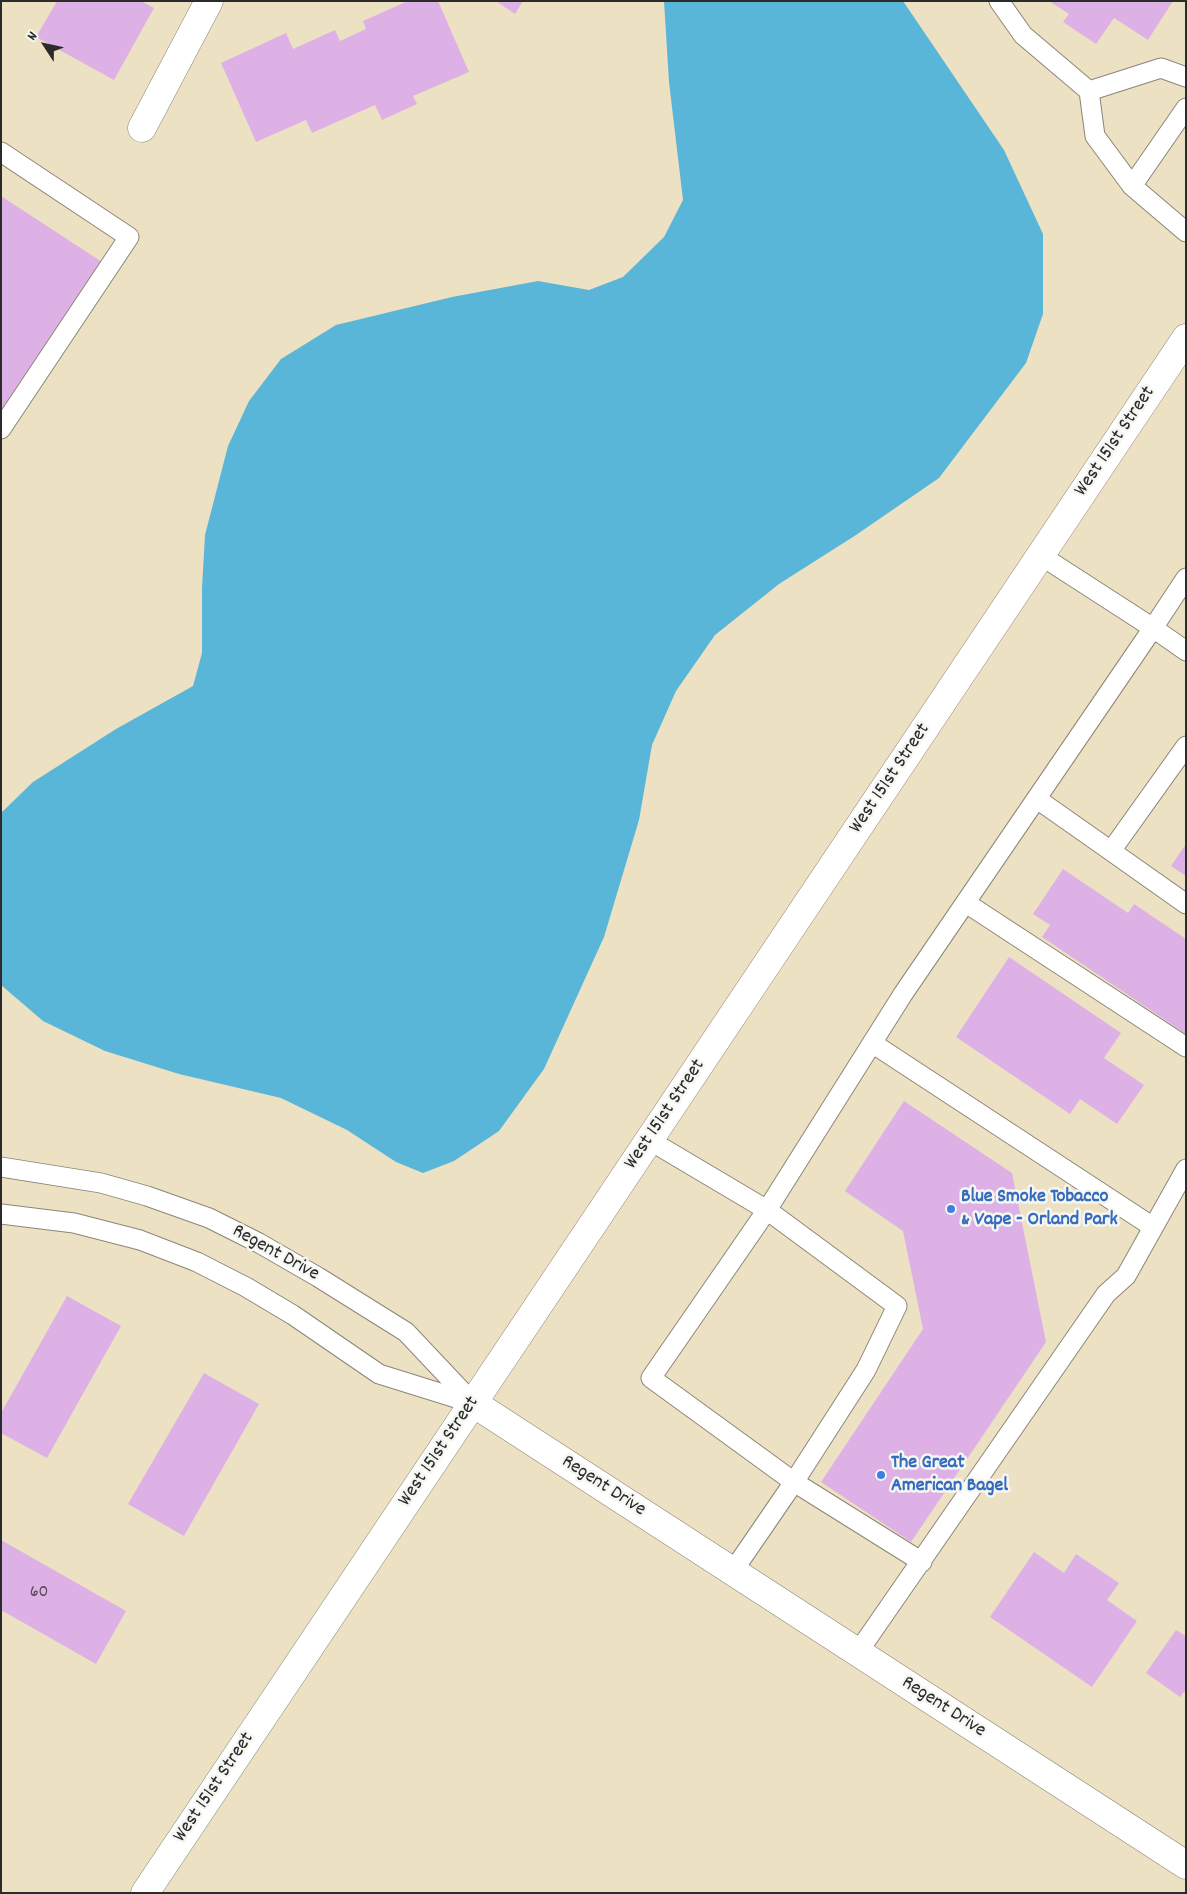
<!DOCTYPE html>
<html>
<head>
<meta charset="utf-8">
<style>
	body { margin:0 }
	#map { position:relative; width:1187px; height:1894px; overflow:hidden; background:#ede1c3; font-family:Dekko,sans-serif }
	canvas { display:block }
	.frame { position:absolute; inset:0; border:2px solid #2b2b2b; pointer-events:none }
	.north { position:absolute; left:20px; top:20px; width:50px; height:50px; -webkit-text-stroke:4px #f6f6f2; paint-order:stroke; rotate:305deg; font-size:14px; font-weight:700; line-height:20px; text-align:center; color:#2b2b2b }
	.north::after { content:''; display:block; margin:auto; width:18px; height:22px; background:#2b2b2b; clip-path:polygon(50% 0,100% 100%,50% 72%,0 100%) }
</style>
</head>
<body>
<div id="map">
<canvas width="1187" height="1894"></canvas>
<div class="frame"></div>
<div class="north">N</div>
</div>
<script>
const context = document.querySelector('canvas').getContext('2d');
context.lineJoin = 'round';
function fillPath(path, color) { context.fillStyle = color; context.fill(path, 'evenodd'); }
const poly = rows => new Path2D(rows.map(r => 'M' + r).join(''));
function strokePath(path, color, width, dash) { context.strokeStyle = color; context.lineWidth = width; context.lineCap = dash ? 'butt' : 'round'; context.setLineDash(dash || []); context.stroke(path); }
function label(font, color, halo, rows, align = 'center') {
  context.font = font + ' Dekko,sans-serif'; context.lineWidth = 5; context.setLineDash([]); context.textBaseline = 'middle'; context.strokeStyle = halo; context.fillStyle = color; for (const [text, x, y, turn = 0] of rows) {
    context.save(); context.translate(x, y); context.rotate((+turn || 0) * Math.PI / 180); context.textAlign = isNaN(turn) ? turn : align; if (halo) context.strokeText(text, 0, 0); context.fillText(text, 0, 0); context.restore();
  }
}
const water = poly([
	[664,1,903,1,1004,150,1043,234,1043,314,1026,363,939,478,856,535,779,584,715,635,676,691,652,745,639,820,604,937,544,1069,499,1131,454,1161,423,1173,396,1162,347,1130,281,1098,179,1074,105,1051,43,1021,1,985,1,813,33,782,116,729,193,686,202,653,202,588,205,535,228,446,249,401,281,359,336,325,452,297,538,281,589,290,623,277,664,237,683,200,669,82]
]);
const building = poly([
	[57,1,141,1,154,8,114,80,36,37],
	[408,1,438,1,469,72,413,96,417,104,382,120,375,105,312,133,306,120,256,142,221,63,286,33,293,49,335,30,340,41,366,29,363,21],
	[496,1,523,1,515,14],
	[1049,1,1173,1,1148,40,1114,18,1096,44,1063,22,1069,14],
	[1,196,102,262,1,414],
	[1186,844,1186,876,1171,866],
	[1063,869,1128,913,1134,904,1186,939,1186,1034,1042,937,1050,925,1033,914],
	[1009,957,1121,1033,1104,1058,1144,1085,1117,1124,1080,1099,1070,1114,956,1037],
	[904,1101,1012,1173,1046,1342,911,1542,821,1482,923,1329,903,1231,845,1191],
	[67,1296,121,1326,47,1458,1,1433,1,1413],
	[204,1373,259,1404,184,1536,128,1504],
	[1,1540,126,1611,96,1664,1,1610],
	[1034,1552,1064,1573,1076,1554,1119,1583,1107,1600,1137,1621,1092,1687,990,1617],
	[1176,1630,1186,1636,1186,1690,1180,1697,1146,1673]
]);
const lane = poly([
	[999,1,1023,35,1089,91,1095,136,1132,186,1186,232],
	[1089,91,1161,68,1186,77],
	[1,152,129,237,1,429],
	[1132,186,1186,108],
	[1186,578,1153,628,1186,651],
	[1037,799,1111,851,1186,746],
	[1111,851,1186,904],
	[966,903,1186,1047],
	[872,1043,1153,1227],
	[649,1140,767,1210,651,1378,794,1482,866,1370,897,1306,767,1210,903,994,1153,628,1040,555],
	[1,1167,101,1183,147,1196,209,1218,259,1243,318,1277,406,1332,473,1403],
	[1,1214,74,1223,140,1240,197,1262,246,1287,293,1315,379,1374,472,1403],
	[733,1571,794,1482,922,1562],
	[858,1652,1106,1294,1126,1276,1186,1169]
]);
const street = poly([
	[142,128,209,1],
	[473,1403,1186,1865]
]);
const secondary = poly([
	[145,1893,1186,338]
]);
const markers = [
	[951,1209,5,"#3f7fe0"],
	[881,1475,5,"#3f7fe0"]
];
const numberNames = [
	["60",39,1594]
];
const streetNames = [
	["West 151st Street",1116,442,-56],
	["West 151st Street",891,779,-56],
	["West 151st Street",666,1115,-56],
	["Regent Drive",275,1254,29],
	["West 151st Street",440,1452,-56],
	["Regent Drive",603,1487,33],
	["Regent Drive",943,1708,33],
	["West 151st Street",215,1788,-56]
];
const shopNames = [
	["Blue Smoke Tobacco",961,1198],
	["& Vape - Orland Park",961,1221],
	["The Great",891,1464],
	["American Bagel",891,1487]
];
fillPath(water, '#5ab6d8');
fillPath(building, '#ddb1e5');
strokePath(lane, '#8c8677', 21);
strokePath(street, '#8c8677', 29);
strokePath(secondary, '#8c8677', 29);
strokePath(lane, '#fff', 19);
strokePath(street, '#fff', 28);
strokePath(secondary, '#fff', 28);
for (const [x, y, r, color] of markers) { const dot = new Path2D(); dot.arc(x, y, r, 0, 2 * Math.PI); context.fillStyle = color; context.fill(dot); strokePath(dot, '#f6f6f2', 2); }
label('18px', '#584c5a', null, numberNames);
label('20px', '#2b2b2b', '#f6f6f2', streetNames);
label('bold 20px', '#366cbe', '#f6f6f2', shopNames, 'left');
</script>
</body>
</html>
